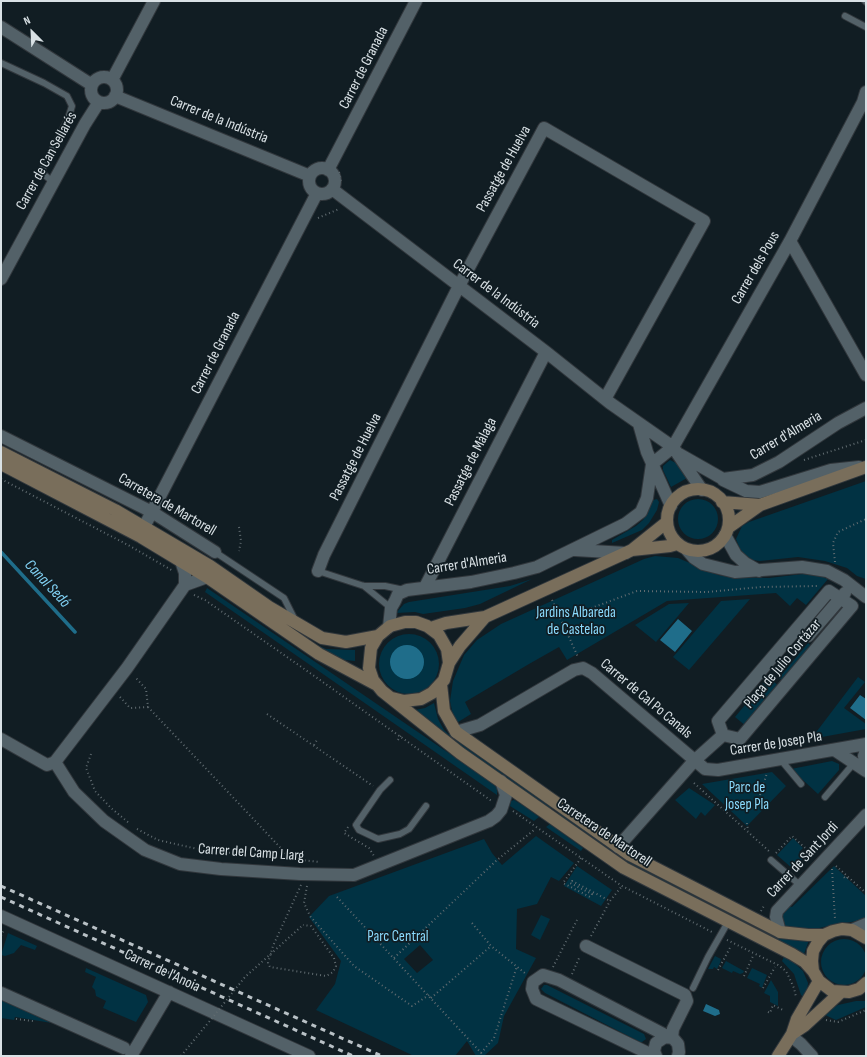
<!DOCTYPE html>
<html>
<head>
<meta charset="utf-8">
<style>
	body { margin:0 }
	#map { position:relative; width:867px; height:1057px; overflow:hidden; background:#111d23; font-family:"Sofia Sans Condensed",sans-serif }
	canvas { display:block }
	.frame { position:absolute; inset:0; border:2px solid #d9e1e5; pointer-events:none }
	.north { position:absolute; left:12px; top:12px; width:40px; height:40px; -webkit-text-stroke:3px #111d23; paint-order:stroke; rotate:336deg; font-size:11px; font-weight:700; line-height:16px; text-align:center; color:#d9e1e5 }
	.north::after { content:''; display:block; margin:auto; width:14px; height:18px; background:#d9e1e5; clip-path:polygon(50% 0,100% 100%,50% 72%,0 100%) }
</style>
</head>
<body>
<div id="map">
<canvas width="867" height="1057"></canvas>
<div class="frame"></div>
<div class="north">N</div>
</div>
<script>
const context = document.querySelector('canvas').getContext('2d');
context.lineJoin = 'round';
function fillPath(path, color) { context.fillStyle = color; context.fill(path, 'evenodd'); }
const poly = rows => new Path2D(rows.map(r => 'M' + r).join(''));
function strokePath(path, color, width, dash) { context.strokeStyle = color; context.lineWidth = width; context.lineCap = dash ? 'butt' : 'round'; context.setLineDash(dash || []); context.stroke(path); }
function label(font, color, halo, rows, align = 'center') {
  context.font = font + ' "Sofia Sans Condensed",sans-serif'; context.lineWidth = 3.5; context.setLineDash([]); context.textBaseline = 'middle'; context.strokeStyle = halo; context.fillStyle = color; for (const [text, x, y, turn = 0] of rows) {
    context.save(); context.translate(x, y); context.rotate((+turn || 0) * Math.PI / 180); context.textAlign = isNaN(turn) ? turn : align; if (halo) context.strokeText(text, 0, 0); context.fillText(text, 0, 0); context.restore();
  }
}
const green = poly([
	[670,460,678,464,687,478,671,487,663,470,663,466],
	[866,481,866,579,857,576,847,568,825,561,798,557,760,561,753,560,746,556,740,549,736,539,742,526,749,522],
	'678 519a20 20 0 1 1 40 0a20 20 0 1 1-40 0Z',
	[657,499,659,502,657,510,649,523,642,530,612,543,612,540,636,526,643,520,653,500],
	[655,556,678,558,718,575,730,577,769,578,803,574,821,576,828,579,806,605,797,598,790,606,776,593,667,601,567,660,559,647,529,664,465,702,471,714,455,724,450,701,453,681,464,655,477,640,501,624,644,559],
	[532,579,480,604,465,608,423,614,415,612,396,613,404,604,409,602,510,586],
	[207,588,494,784,497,789,497,795,205,592],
	[750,599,689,670,673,657,721,601],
	[689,603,656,642,635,625,669,604],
	'379 664a30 30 0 1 1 60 0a30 30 0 1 1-60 0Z',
	[309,641,326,649,355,650,355,661,335,659],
	[808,643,813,647,784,682,779,678],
	[768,677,780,687,746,726,735,717],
	[858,677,865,682,844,708,866,724,866,729,811,739],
	[434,703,438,719,444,730,453,738,552,808,548,811,473,758,415,710,425,708],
	[832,761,839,764,839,770,818,794,791,769],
	[772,772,786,786,747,826,702,784],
	[689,788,715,805,705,816,701,812,696,819,675,800],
	[514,800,524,806,539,817,534,821,510,806,511,801],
	[559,813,631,863,750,924,749,927,640,872,555,815],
	[550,824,583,848,581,851,546,827],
	[536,836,574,863,559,881,551,877,537,904,517,909,516,949,536,958,504,1016,498,1043,484,1056,476,1056,467,1041,455,1056,414,1056,316,1010,335,984,341,961,309,917,329,896,484,839,492,853,502,865],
	[420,945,433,960,417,973,404,959],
	[793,838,803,848,799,852,805,857,793,869,777,855],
	[577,866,612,890,601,906,564,886],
	[834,866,866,896,866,920,836,924,807,931,787,929,782,925,780,914,789,906,792,907],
	[541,915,550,919,540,940,531,935],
	[759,925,809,940,804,954,757,929],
	[8,933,37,946,35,950,21,945,14,953,5,956,1,955],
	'821 962a23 23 0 1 1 46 0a23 23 0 1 1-46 0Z',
	[715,956,721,959,720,963,717,969,714,967,713,969,708,969],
	[784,957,793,962,803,971,808,983,806,999,801,995,794,974,782,961],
	[726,961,744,971,743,973,740,974,733,971,732,973,722,968],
	[86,968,146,995,148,1002,136,1022,103,1008,106,1001,96,996,95,990,92,987,96,977,85,972],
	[752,968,767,975,762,988,759,986,760,984,747,978],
	[771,980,778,992,778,1006,770,1002,770,996,764,993],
	[544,985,547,985,644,1034,646,1039,642,1042,640,1042,545,993,541,989],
	[1,996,64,1025,15,1017,14,1020,1,1018],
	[856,1001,866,1001,866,1007,836,1020,823,1014,838,1005]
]);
const water = poly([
	[678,619,692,631,675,652,660,640],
	'390 662a17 17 0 1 1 34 0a17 17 0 1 1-34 0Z',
	[860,695,866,699,866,720,850,708],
	[706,1004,719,1010,720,1014,715,1016,703,1011]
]);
const stream = poly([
	[1,552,75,632]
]);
const path = poly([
	[339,172,341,182],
	[318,218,339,209],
	[804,460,866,440],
	[1,479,128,545,173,571],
	[239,527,241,541,239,551],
	[835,562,833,543,838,532,866,519],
	[194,595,205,600,310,673,493,802],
	[552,600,578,657],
	[556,609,581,612,637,591,707,592,761,587,817,586],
	[120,697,130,708,148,707,146,689,135,677],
	[148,707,291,859],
	[267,714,373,786],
	[398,740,402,734],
	[314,745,318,738],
	[91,754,86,768,95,791,111,808,129,823],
	[694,783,770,852],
	[760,795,767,773],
	[513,811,622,886,712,932],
	[747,823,748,831],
	[348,827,344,833,369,848,374,856],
	[137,829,158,840,202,850,320,862],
	[776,853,792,836,813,855],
	[581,858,563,883,590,897,592,894,570,883,572,881,610,901],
	[836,866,866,893],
	[832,869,835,919],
	[844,877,846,879,848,877],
	[301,885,273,946,268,963,270,967,326,976,333,972,336,966,334,958,311,926,303,925],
	[307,886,304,903,310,916,354,966,412,1006,429,995],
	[337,897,484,1056],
	[761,911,765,904],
	[472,923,491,946,526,974],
	[1,936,4,930],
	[591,936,610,901,622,886],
	[727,940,778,965,786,971,794,988,796,997],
	[394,958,497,860,534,830],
	[553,967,577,920],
	[718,970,731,946],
	[572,974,580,956],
	[744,976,753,956],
	[763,988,775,967],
	[431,998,491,946],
	[768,1012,770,1013,773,1005,783,1010],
	[16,1019,33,1021],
	[826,1020,838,1022,866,1010],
	[481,1053,494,1038,517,966],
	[181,1056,208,1023]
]);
const lane = poly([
	[865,1,866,2],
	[845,16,866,27],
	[1,63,44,83,67,96,72,106,68,119,43,168,42,173,53,182],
	[215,552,284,598,295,620],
	[318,571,364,586,385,586,404,590],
	[364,586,391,608],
	[781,760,801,784],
	[390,780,380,790,356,825,359,830,378,839,400,834,409,829,426,806],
	[825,797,854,763],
	[771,860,801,886],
	[693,988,708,957,728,922]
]);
const street = poly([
	[1,27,92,85],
	'91 90a13 13 0 1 1 26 0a13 13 0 1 1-26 0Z',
	[112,80,154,1],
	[115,96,310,176],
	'309 181a13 13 0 1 1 26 0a13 13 0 1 1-26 0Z',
	[328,170,416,1],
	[332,189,546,352,610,403,673,447,702,490],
	[790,241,866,375],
	[1,279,85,124,99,102],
	[639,424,647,452,671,506],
	[1,436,152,512,215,552],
	[679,454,723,479,753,475,779,462,838,423,866,408],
	[723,480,746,491,760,492,831,470,859,467],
	[144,527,317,193],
	[725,535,736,555,745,563,759,571],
	[575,550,626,553],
	[687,550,694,558,703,564,735,572,802,567,827,571,844,580,866,597],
	[318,571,324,555,459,286,544,128,704,221,605,399],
	[185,585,207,577],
	[425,587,546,352],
	[829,591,852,606,740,739,723,735,718,721,829,591],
	[389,627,391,608,395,601,398,594,407,590,471,582,514,573,537,567,625,524,641,512,647,498,652,464,673,447,790,241,863,102,866,92],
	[808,636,845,593],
	[456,732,480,725,574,670,583,668,592,673,705,769,718,770,866,744],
	[1,739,47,765,55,762],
	[836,751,866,771],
	[866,751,864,756,866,767],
	[55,762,74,792,104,821,145,850,180,864,221,869,300,874,354,875,489,821,496,816,501,810,506,795,501,781],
	[55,762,127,668,185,585,185,573,181,561],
	[618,847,694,761,723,735],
	[1,916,309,1056],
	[852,930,866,924],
	[780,932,776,917,777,911,866,815],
	[586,946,685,995,687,1001,673,1029,672,1038],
	[1,993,124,1048],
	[791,1036,801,1044,812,1056],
	[131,1056,169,992],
	[654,1056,536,999,532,989,533,982,543,975,559,980,669,1037],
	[656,1056,654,1051,656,1043,665,1037,673,1038,678,1044,679,1052,678,1056]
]);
const secondary = poly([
	[1,452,115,510,210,566,269,607,322,638,346,642,378,636],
	[1,464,141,537,207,577,319,654,377,685],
	'667 520a31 31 0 1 1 62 0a31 31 0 1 1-62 0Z',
	[722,502,760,505],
	[729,527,760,505,866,467],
	[632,550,670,546,677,544],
	[431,628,446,623,485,617,632,550,667,522],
	[449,663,460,646,485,617],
	[441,684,444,711,456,732,630,855,780,932,808,935,824,935],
	[392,698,404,701,421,699,432,693,444,680,449,663,447,649,439,635,427,626,416,622,405,622,390,626,378,636,371,648,369,668,373,680,382,691,460,753,624,868,792,954,805,962,813,971],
	[866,938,852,930,842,929,833,931,824,935,818,942,813,951,812,961,813,971,819,981,832,991,849,992,859,989,866,983],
	[792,1034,804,1026,841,992],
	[778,1056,792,1034,797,1019,819,981]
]);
const rail = poly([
	[1,886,382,1056],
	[1,897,353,1056]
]);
const pathBridge = poly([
	[209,1022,245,977,303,925]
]);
const streetNames = [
	["Carrer de Granada",364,68,-63],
	["Carrer de la Indústria",219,120,22],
	["Carrer de Can Sellarés",47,161,-61],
	["Passatge de Huelva",504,169,-61],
	["Carrer dels Pous",756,268,-60],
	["Carrer de la Indústria",496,294,37],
	["Carrer de Granada",216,353,-63],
	["Carrer d'Almeria",786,436,-31],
	["Passatge de Huelva",356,457,-63],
	["Passatge de Màlaga",471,462,-63],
	["Carretera de Martorell",167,505,30],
	["Carrer d'Almeria",467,564,-9],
	["Plaça de Julio Cortázar",783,664,-50],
	["Carrer de Cal Po Canals",646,699,40],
	["Carrer de Josep Pla",776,744,-9],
	["Carretera de Martorell",604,833,34],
	["Carrer del Camp Llarg",251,853,4],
	["Carrer de Sant Jordi",803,860,-47],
	["Carrer de l'Anoia",162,971,25]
];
const parkNames = [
	["Jardins Albareda",576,613],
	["de Castelao",576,630],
	["Parc de",747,788],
	["Josep Pla",747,805],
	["Parc Central",398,937]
];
const waterNames = [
	["Canal Sedó",47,584,47]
];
fillPath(green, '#013243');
fillPath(water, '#1f6d8a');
strokePath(stream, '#1f6d8a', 3.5);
strokePath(lane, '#31373c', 8);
strokePath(street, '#31373c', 14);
strokePath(secondary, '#31373c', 14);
strokePath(path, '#606b70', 2, [1, 3]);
strokePath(lane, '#536168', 6);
strokePath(street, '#536168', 12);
strokePath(secondary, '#796e5b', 12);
strokePath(rail, '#b9c1c6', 3, [5, 5]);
strokePath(pathBridge, '#606b70', 2, [1, 3]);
label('15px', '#d9e1e5', '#111d23', streetNames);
label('15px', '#8adafd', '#111d23', parkNames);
label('italic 16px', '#81d1f4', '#111d23', waterNames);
</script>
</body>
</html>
